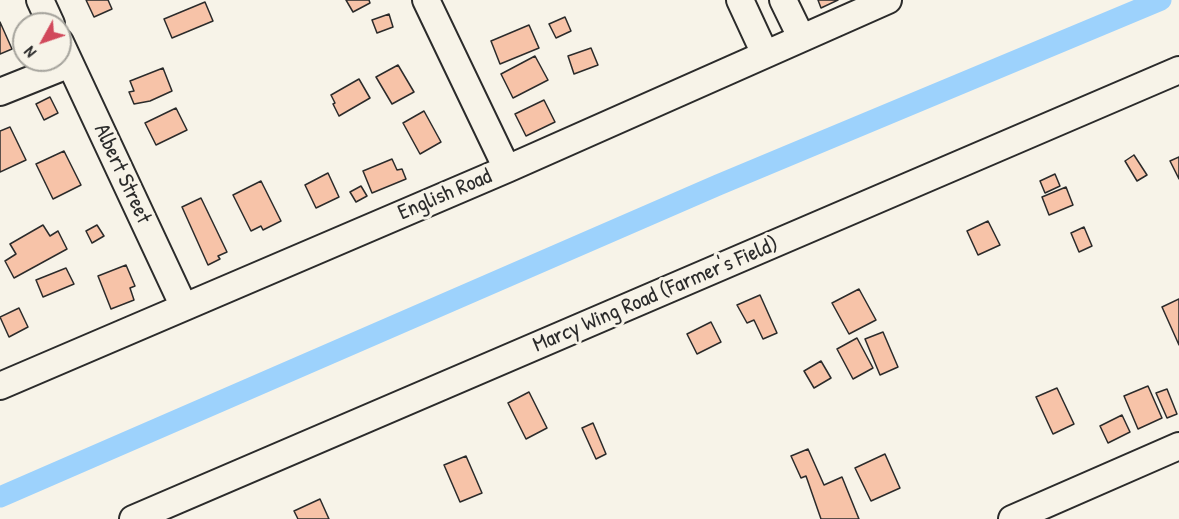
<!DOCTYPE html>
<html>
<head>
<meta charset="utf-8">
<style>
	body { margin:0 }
	#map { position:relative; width:1179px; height:519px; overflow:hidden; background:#f7f3e8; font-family:"Patrick Hand",sans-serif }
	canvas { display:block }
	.north { position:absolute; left:12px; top:12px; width:60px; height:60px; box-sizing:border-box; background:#f7f3e8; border:2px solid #a5a39c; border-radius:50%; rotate:230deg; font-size:16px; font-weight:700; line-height:24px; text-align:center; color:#2b2b2b }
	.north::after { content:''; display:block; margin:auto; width:21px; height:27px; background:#d1495b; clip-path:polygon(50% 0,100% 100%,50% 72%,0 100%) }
</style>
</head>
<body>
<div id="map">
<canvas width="1179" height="519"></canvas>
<div class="north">N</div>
</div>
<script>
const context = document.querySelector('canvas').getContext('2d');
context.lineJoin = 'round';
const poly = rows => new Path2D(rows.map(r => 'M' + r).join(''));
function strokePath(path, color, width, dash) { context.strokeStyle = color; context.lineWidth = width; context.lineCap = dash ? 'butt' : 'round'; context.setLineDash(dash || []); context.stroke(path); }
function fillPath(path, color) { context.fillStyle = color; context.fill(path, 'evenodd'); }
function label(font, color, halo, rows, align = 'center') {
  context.font = font + ' "Patrick Hand",sans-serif'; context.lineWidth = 6; context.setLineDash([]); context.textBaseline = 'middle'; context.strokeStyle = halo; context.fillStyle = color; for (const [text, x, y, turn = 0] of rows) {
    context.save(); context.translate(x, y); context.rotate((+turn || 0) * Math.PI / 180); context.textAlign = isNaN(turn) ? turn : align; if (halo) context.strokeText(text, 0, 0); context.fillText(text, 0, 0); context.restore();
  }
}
const canal = poly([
	[0,497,718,185,1161,0]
]);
const building = poly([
	[86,0,108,0,112,9,94,17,86,0],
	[346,0,369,0,370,3,353,12,346,0],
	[818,0,838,0,821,8,818,0],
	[205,2,213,21,172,38,164,19,205,2],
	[389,14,393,27,377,33,372,20,389,14],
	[565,17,571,31,556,38,549,24,565,17],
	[0,22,12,49,0,54,0,22],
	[529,25,539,48,500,64,491,41,529,25],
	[591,48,598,65,574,74,568,56,591,48],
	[535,56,548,80,513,98,501,74,535,56],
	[398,65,414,92,392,104,376,77,398,65],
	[163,68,172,91,150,101,134,104,129,92,134,91,130,81,163,68],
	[359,79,370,98,339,116,333,104,335,103,331,95,359,79],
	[50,97,58,113,44,120,36,104,50,97],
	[544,100,555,122,526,136,515,114,544,100],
	[176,108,187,130,156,145,145,123,176,108],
	[424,111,441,142,420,154,403,123,424,111],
	[10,127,26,160,0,172,0,131,10,127],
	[64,151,81,185,53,199,36,164,64,151],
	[1134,155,1147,175,1137,181,1125,161,1134,155],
	[1179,157,1179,179,1170,161,1179,157],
	[392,159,397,170,402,169,406,179,372,193,363,171,392,159],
	[328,173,339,197,316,208,305,185,328,173],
	[1055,174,1060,186,1045,193,1040,181,1055,174],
	[261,181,281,221,263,230,261,226,251,231,233,195,261,181],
	[361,186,367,196,356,202,350,192,361,186],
	[1066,187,1073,205,1049,215,1042,197,1066,187],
	[201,198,227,252,218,256,220,259,208,265,182,207,201,198],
	[988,221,1000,245,978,255,967,231,988,221],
	[43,225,50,236,58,231,67,249,14,278,5,261,16,254,10,244,43,225],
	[97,225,104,236,92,243,86,231,97,225],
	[1084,227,1092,246,1079,252,1071,233,1084,227],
	[126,265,135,286,130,288,134,300,111,309,98,276,126,265],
	[66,268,74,284,43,297,36,280,66,268],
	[859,289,876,320,849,334,832,303,859,289],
	[760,295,777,333,763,339,754,320,747,323,737,305,760,295],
	[1179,299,1179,345,1162,307,1179,299],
	[19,308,28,327,9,337,0,317,19,308],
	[711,322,721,342,697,354,687,334,711,322],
	[883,332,898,367,880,375,865,339,883,332],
	[857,338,873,368,853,379,837,349,857,338],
	[821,361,831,378,814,388,804,371,821,361],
	[1148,386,1162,418,1138,429,1124,396,1148,386],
	[1057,388,1074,424,1053,434,1036,397,1057,388],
	[1167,389,1177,414,1167,418,1156,393,1167,389],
	[529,392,547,428,526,439,508,403,529,392],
	[1122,415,1130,432,1108,443,1100,426,1122,415],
	[593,423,606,454,596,459,582,428,593,423],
	[808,449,824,485,842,477,859,519,821,519,806,476,801,478,791,456,808,449],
	[885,454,900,488,871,501,855,468,885,454],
	[466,456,482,493,460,502,444,465,466,456],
	[320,499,329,519,298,519,294,511,320,499]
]);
const minor = poly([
	[40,0,51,24],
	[426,0,507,169],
	[740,0,765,54],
	[783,0,801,37],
	[60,42,184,307],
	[0,92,70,64],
	[0,386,507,169,888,0],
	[133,519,1179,70],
	[1012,519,1179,446]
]);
const streetNames = [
	["Albert Street",122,174,65],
	["English Road",445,195,-23],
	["Marcy Wing Road (Farmer's Field)",656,295,-23]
];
strokePath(canal, '#9dd2fc', 21);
fillPath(building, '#f7c3a8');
strokePath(building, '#2b2b2b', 1.5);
strokePath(minor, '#2b2b2b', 30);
strokePath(minor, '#f7f3e8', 26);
label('22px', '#2b2b2b', '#f7f3e8', streetNames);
</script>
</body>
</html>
